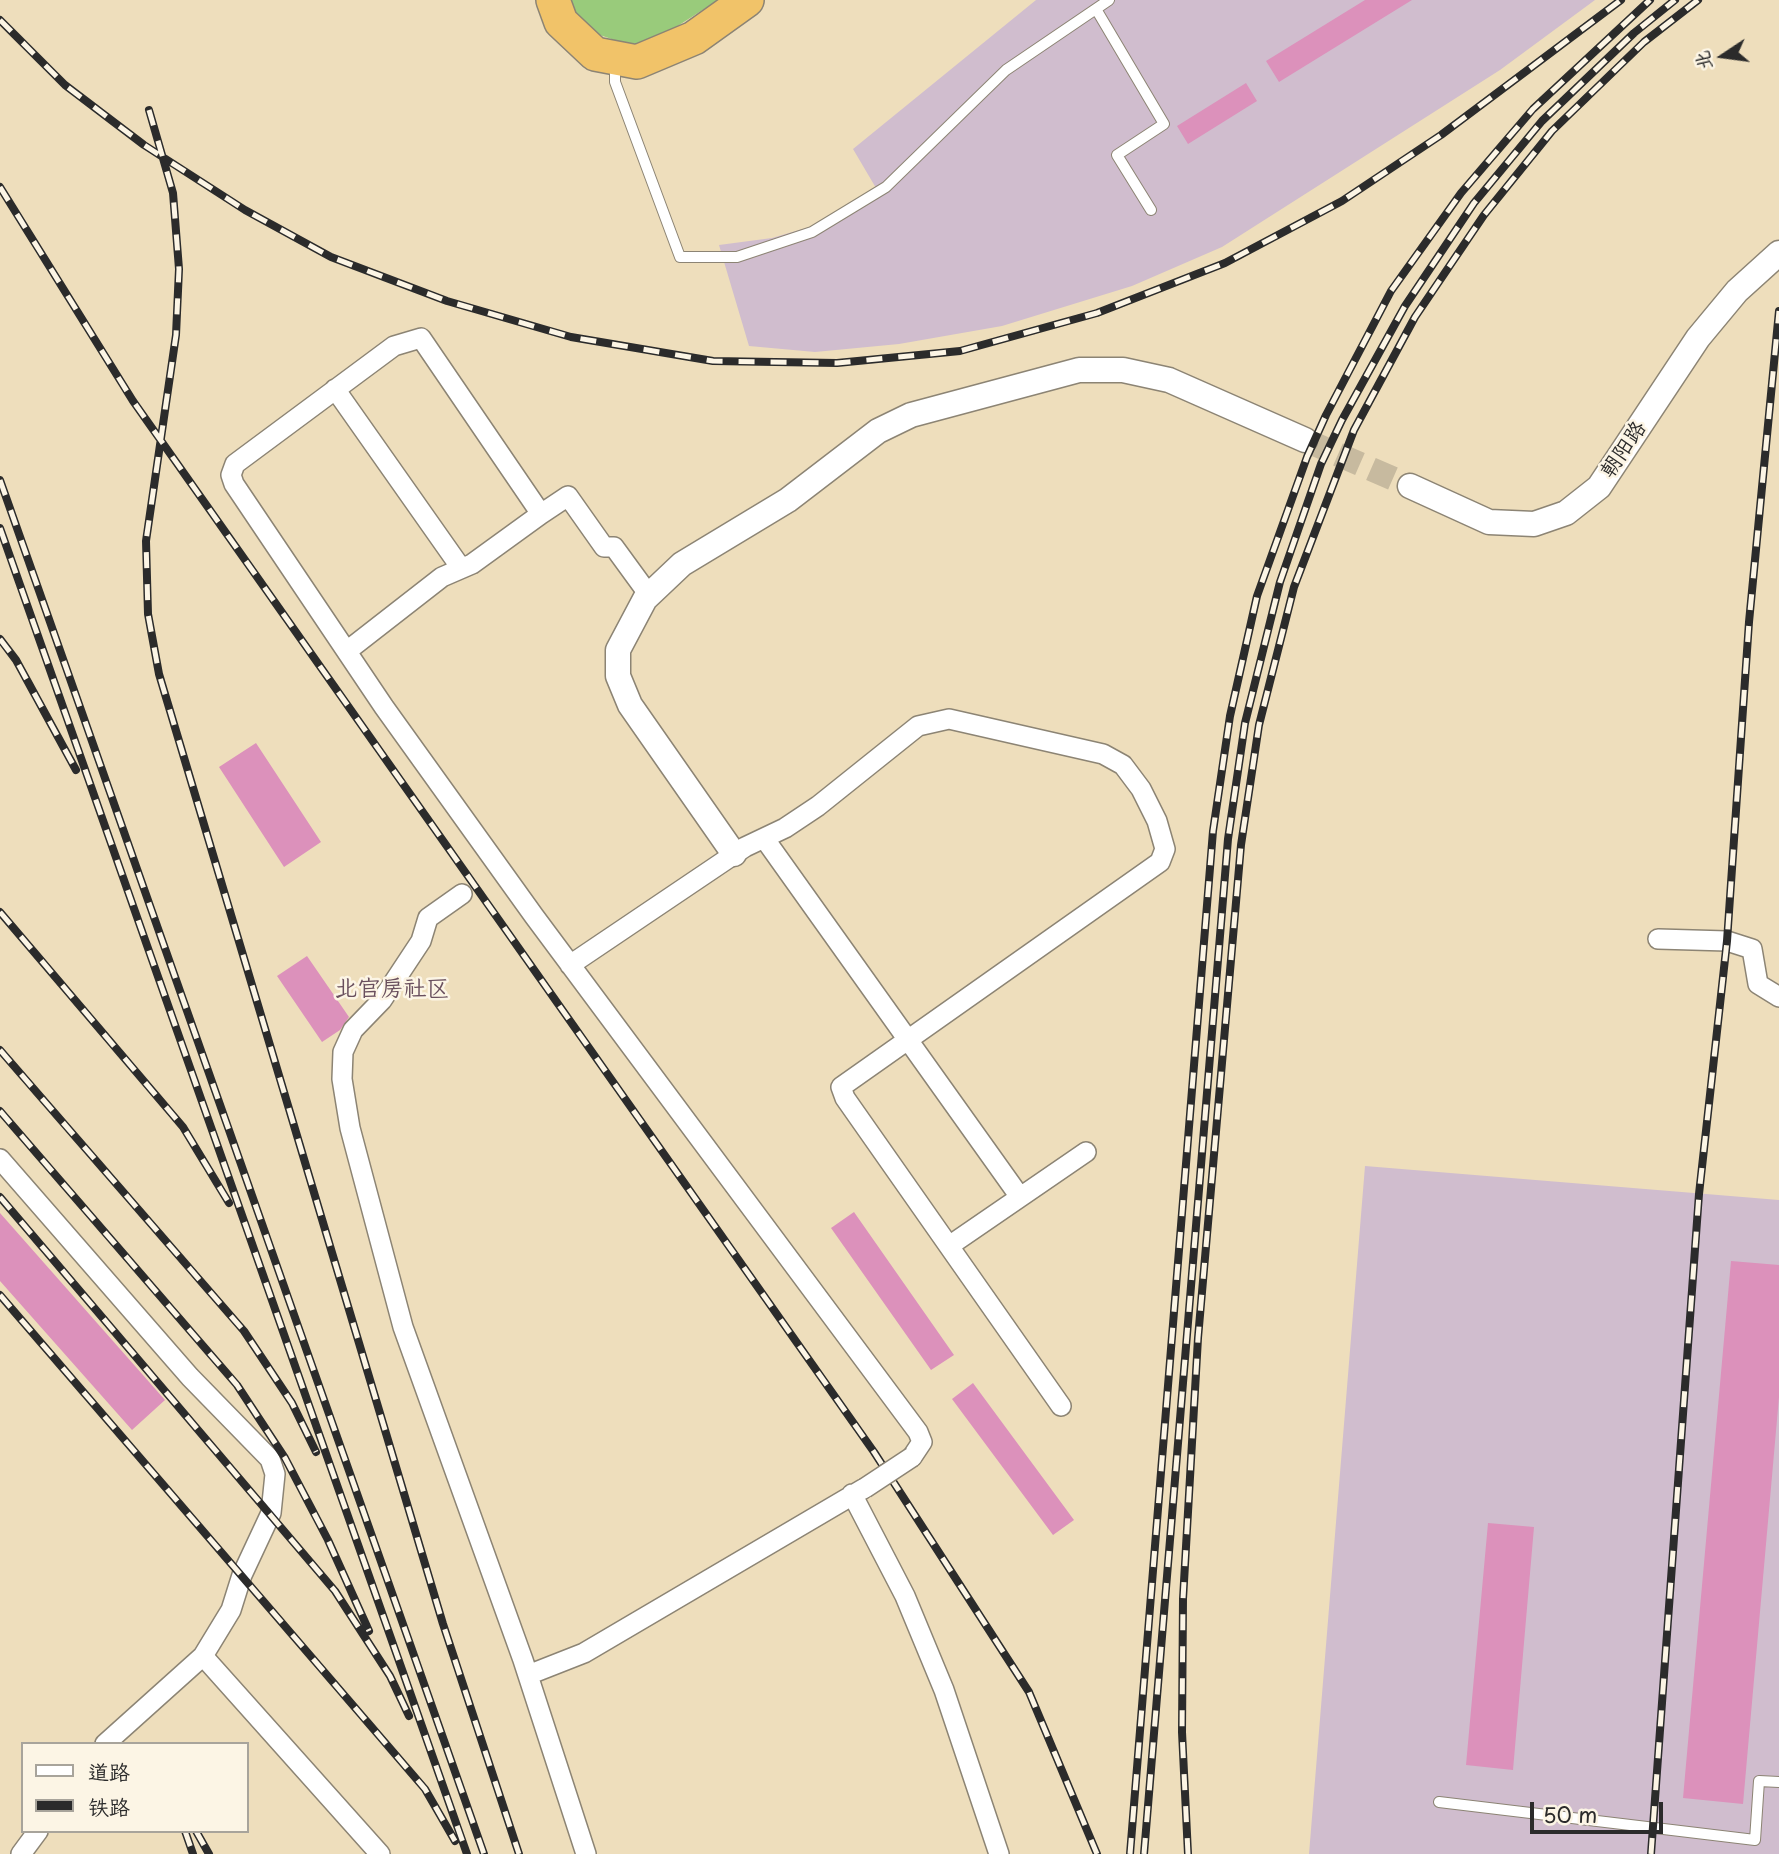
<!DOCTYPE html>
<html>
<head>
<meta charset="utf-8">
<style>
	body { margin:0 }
	#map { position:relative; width:1779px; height:1854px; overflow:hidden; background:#eedebc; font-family:"Playpen Sans","LXGW WenKai TC",sans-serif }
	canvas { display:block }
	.legend { position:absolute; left:21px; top:1742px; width:228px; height:91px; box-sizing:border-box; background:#fcf5e5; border:2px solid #a8a49b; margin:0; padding:9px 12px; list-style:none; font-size:21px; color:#2b2b2b }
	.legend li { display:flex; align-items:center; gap:14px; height:35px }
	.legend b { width:35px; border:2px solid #a8a49b }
	.north { position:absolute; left:1688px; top:21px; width:70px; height:70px; -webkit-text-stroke:5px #fcf5e5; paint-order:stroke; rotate:257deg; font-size:19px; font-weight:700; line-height:28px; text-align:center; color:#2b2b2b }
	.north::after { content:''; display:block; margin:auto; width:24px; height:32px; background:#2b2b2b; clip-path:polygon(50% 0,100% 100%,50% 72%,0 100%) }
	.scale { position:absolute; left:1530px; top:1802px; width:133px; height:32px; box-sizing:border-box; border:4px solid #2b2b2b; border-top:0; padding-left:9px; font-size:21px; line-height:24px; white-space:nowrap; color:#2b2b2b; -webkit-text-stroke:5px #fcf5e5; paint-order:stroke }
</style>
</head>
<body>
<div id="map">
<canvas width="1779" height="1854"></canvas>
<ul class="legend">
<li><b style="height:9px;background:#fff"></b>道路</li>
<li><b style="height:9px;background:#2b2b2b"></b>铁路</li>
</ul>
<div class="north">北</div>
<div class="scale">50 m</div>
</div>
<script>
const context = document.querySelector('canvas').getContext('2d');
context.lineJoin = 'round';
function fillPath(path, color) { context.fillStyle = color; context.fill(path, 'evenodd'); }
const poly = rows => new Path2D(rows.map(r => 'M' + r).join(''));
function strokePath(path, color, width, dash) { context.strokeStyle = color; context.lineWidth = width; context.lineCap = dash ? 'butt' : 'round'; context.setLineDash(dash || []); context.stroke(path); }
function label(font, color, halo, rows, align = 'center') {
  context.font = font + ' "Playpen Sans","LXGW WenKai TC",sans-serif'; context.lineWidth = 5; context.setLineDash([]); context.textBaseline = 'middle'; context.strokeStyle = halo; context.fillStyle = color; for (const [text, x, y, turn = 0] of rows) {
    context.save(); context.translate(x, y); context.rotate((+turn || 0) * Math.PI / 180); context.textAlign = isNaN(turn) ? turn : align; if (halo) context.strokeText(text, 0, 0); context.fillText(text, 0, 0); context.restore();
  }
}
const industrial = poly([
	[1036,0,1595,0,1500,70,1222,247,1132,286,1002,326,899,344,815,352,749,346,719,245,772,238,816,225,876,188,853,149],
	[1365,1166,1779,1200,1779,1854,1309,1854]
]);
const green = poly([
	[567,0,718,0,659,38,640,44,623,43,597,34,575,14]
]);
const building = poly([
	[1365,0,1412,0,1279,82,1266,61],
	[1246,83,1257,101,1188,144,1177,126],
	[256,743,321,842,284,867,219,767],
	[307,956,349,1017,340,1030,322,1042,277,976],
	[854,1212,954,1355,931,1370,831,1228],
	[0,1213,165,1400,132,1430,0,1281],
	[1731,1261,1779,1265,1779,1397,1743,1804,1683,1798],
	[973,1383,1074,1520,1053,1535,952,1399],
	[1488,1523,1534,1527,1513,1770,1466,1765]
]);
const tertiaryTunnel = poly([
	[1305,440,1410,486]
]);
const service = poly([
	[1096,9,1164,124,1117,155,1151,210],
	[615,62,615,82,680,257,737,257,812,232,886,187,1006,70,1109,0],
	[1439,1802,1755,1840,1759,1781,1779,1782]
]);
const minor = poly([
	[335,389,461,568],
	[649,595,614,547,604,547,568,496,541,514,421,338,394,346,235,464,231,475,234,484,384,707,534,916,918,1432,922,1442,912,1457],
	[347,651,442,577,472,564,541,514],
	[764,838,1020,1197],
	[462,894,428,918,421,941,382,1000,353,1030,343,1052,342,1079,350,1128,403,1327,523,1660,586,1854],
	[1658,939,1727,941,1752,949,1758,984,1779,997],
	[570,965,745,847,785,828,818,806,918,726,949,719,1103,754,1123,765,1141,789,1157,821,1165,849,1160,862,841,1087,845,1098,1061,1406],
	[0,1159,190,1377,270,1459,275,1474,271,1513,242,1575,231,1610,203,1656,105,1744],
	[949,1246,1086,1152],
	[852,1494,905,1596,944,1690,999,1854],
	[203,1656,380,1854],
	[528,1675,584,1653,863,1489],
	[21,1854,38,1831]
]);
const tertiary = poly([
	[1410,486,1489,522,1534,524,1566,513,1599,487,1698,338,1737,291,1779,253],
	[734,854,630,705,618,676,618,650,645,599,682,564,788,500,878,431,911,415,1079,370,1123,370,1169,380,1305,440]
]);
const trunk = poly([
	[553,0,561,22,595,54,637,62,694,38,747,0]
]);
const rail = poly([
	[0,20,65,85,144,145,245,210,331,257,447,301,571,337,713,361,837,363,960,351,1097,313,1225,263,1342,201,1441,135,1621,0],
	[149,110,173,193,179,269,176,335,146,541,148,614,159,674,443,1624,519,1854],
	[0,187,133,401,874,1452,1029,1692,1097,1854],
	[0,480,484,1854],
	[0,528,467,1854],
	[0,639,16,660,76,770],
	[0,912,183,1127,229,1203],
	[0,1050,244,1331,292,1403,316,1452],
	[0,1111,237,1385,285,1458,328,1540,369,1631],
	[0,1197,335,1591,390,1676,409,1716],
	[0,1295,425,1789,455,1841],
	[185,1831,193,1854],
	[196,1831,209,1854],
	[1130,1854,1213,831,1230,716,1257,596,1307,457,1326,415,1391,291,1461,193,1533,109,1650,0],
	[1144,1854,1228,839,1245,723,1280,582,1321,464,1342,420,1405,306,1474,203,1542,121,1634,33,1675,0],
	[1188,1854,1182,1732,1183,1599,1198,1338,1241,845,1259,725,1294,587,1354,430,1415,317,1484,215,1552,131,1644,42,1698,0],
	[1651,1854,1699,1194,1727,941,1749,622,1779,311]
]);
const minorBridge = poly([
	[865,1488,912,1457]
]);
const streetNames = [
	["朝阳路",1624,450,-56]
];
const neighbourhoodNames = [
	["北官房社区",392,990]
];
fillPath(industrial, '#d0bdce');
fillPath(green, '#99cb7b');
fillPath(building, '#dc91bb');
strokePath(tertiaryTunnel, '#c7ba9f', 24, [24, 12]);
strokePath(service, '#8c8474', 12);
strokePath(minor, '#8c8474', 22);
strokePath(tertiary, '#8c8474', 27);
strokePath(trunk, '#8c8474', 36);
strokePath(service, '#fff', 10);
strokePath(minor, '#fff', 19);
strokePath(tertiary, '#fff', 24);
strokePath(trunk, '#f1c369', 33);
strokePath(rail, '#2b2b2b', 8);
strokePath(rail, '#fcf5e5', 5, [16]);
strokePath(minorBridge, '#8c8474', 22, []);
strokePath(minorBridge, '#fff', 19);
label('21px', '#2b2b2b', '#fcf5e5', streetNames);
label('23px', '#694f5d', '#fcf5e5', neighbourhoodNames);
</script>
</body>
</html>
